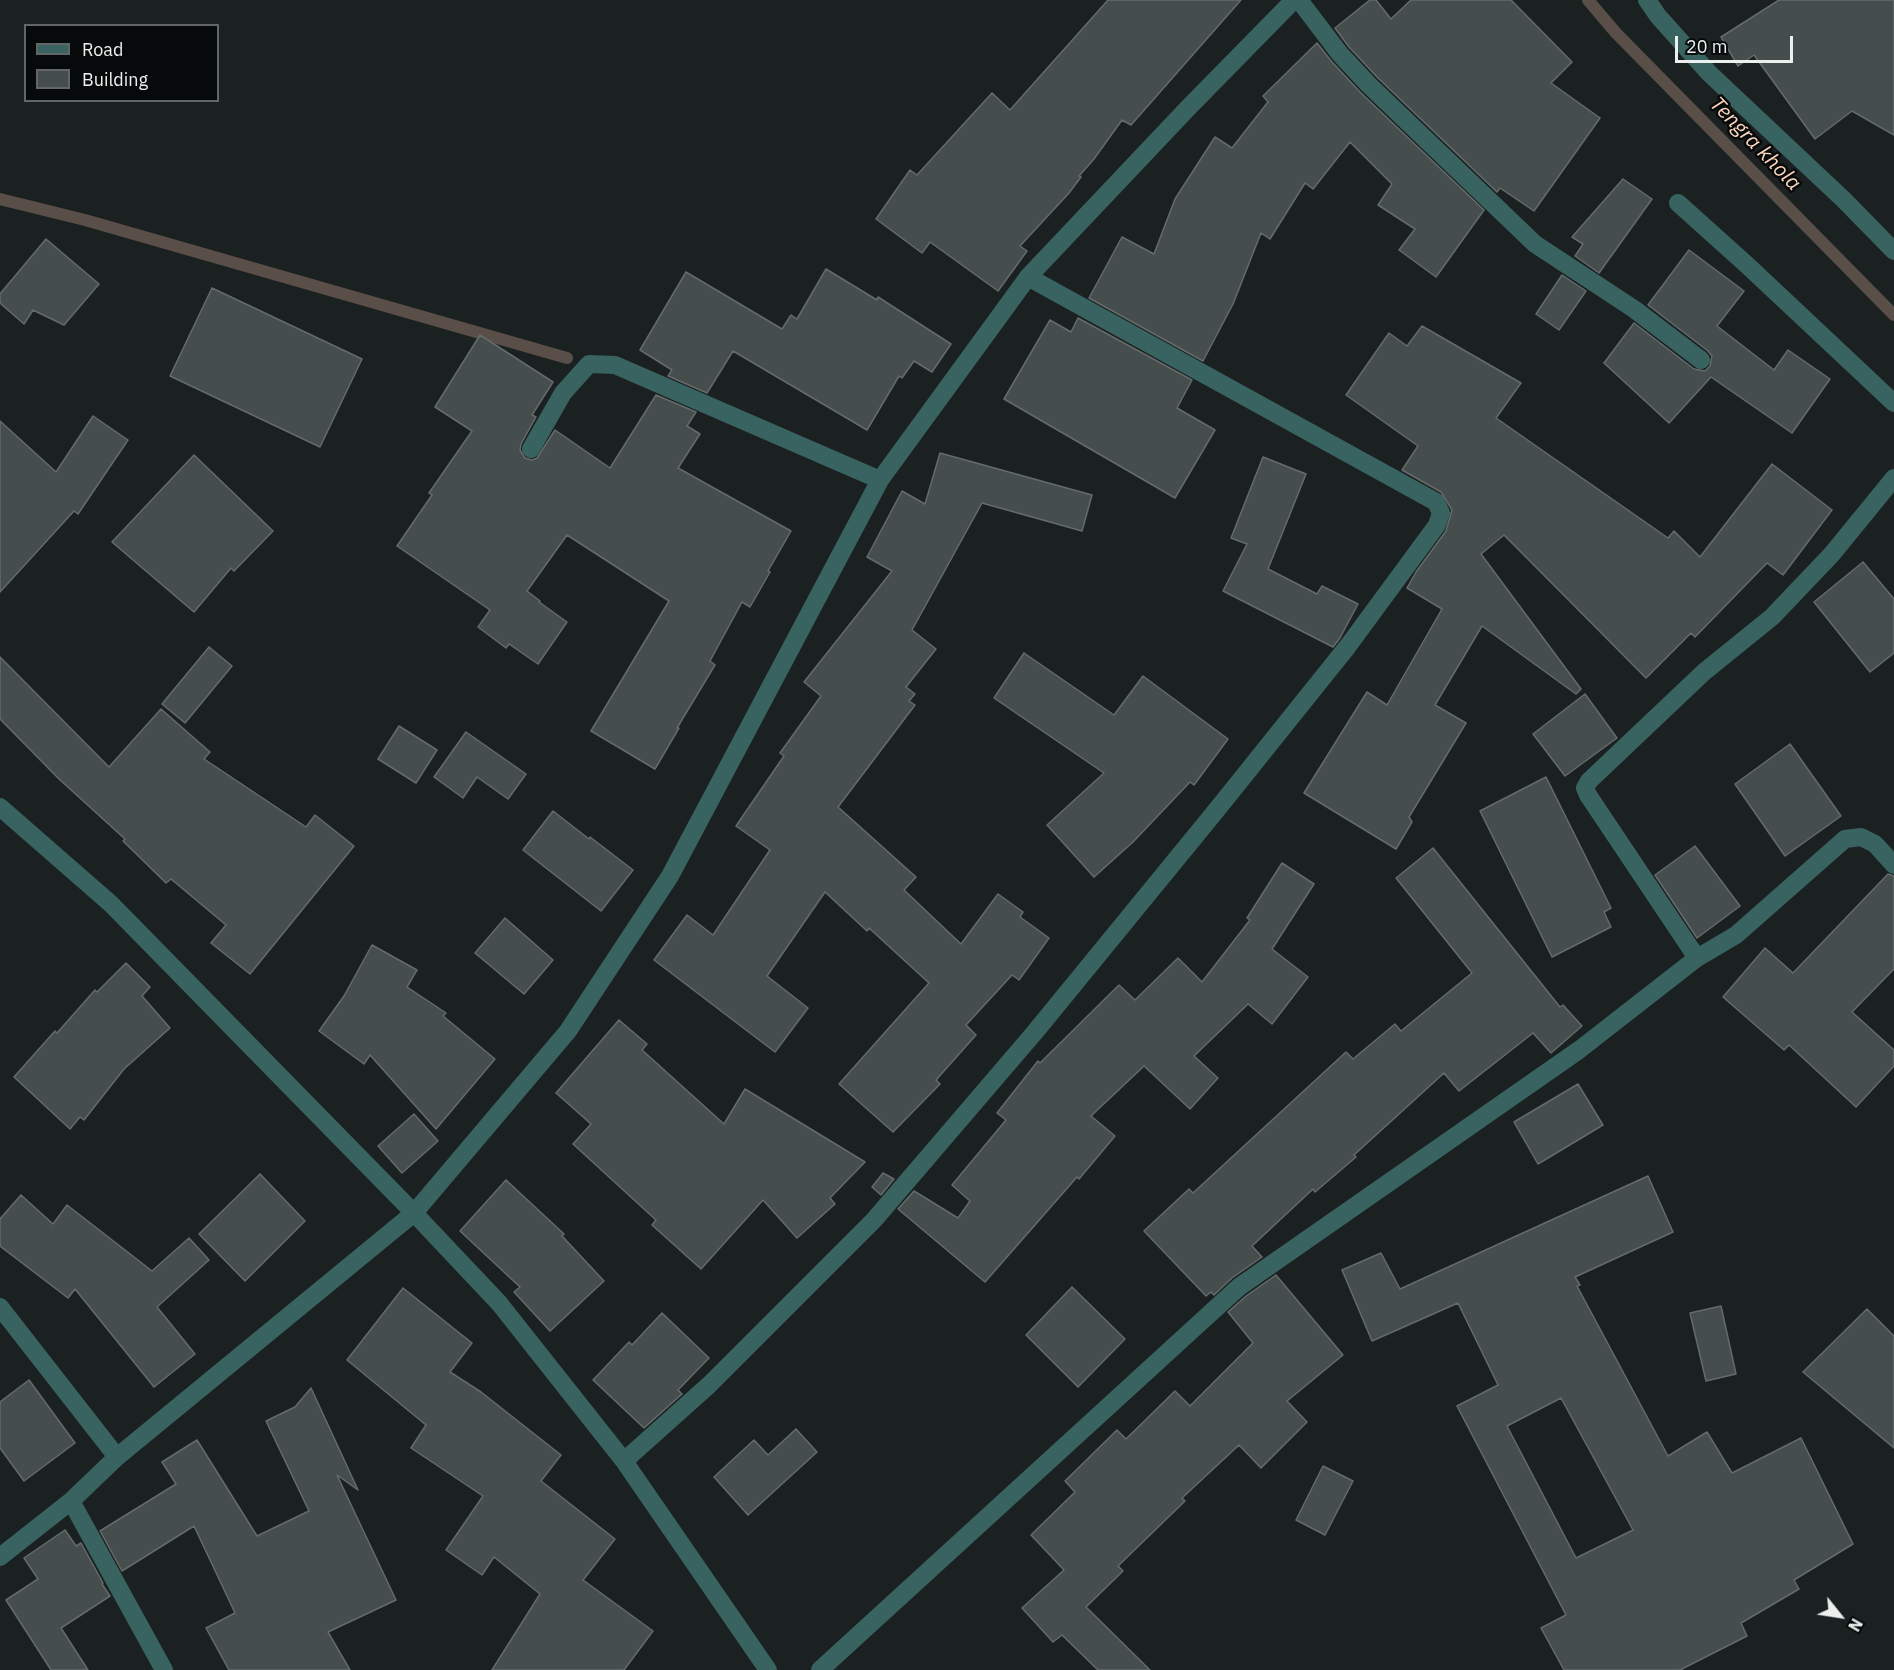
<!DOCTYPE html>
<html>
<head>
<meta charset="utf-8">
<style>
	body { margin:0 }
	#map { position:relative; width:1894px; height:1670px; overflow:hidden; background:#1b2121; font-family:"IBM Plex Sans",sans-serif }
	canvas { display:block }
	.legend { position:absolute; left:24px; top:24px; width:195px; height:78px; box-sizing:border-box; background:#070a0a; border:2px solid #626666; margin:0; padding:8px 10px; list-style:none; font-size:18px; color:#ebf0ef }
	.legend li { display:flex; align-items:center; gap:12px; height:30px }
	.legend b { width:30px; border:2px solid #626666 }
	.north { position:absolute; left:1810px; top:1586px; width:60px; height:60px; -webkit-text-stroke:4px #070a0a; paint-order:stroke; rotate:120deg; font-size:16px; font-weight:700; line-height:24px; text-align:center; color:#ebf0ef }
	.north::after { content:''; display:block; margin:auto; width:21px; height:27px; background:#ebf0ef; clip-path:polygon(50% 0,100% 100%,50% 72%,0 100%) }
	.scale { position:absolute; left:1675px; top:36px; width:118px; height:27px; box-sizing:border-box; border:3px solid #ebf0ef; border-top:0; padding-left:8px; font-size:18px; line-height:21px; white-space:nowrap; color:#ebf0ef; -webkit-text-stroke:4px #070a0a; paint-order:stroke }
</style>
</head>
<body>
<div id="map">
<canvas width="1894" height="1670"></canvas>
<ul class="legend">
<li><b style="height:8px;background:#396361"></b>Road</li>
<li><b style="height:16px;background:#464d4d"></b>Building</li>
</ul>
<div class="north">N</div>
<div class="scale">20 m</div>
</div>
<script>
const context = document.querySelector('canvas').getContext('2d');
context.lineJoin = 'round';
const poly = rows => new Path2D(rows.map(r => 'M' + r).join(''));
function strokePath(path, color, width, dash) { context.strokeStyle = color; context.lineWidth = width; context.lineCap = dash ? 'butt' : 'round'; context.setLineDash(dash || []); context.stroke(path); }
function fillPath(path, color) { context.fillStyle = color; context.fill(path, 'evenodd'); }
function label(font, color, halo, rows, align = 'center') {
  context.font = font + ' "IBM Plex Sans",sans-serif'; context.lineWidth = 5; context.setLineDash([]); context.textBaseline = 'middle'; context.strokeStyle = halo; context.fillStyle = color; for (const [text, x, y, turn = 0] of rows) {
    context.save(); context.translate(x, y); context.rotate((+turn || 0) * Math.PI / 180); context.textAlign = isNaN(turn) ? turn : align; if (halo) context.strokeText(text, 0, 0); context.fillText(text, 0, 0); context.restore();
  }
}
const stream = poly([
	[1588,0,1616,33,1894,315],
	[0,199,85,220,567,358]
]);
const building = poly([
	[1108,0,1241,0,1131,125,1122,120,1094,159,1079,176,1081,177,1069,193,1020,246,1027,251,998,291,930,242,922,253,876,219,910,170,917,175,992,93,1010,110,1108,0],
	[1370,0,1376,0,1391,19,1411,0,1511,0,1572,62,1551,83,1600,118,1534,211,1500,188,1497,192,1377,77,1349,47,1335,28,1370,0],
	[1779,0,1894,0,1894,135,1852,111,1815,139,1754,55,1738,66,1721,37,1779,0],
	[1317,43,1332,62,1361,93,1484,210,1436,277,1399,250,1415,229,1378,205,1392,184,1350,142,1313,189,1305,183,1270,239,1261,233,1233,304,1203,361,1089,298,1122,237,1154,254,1175,199,1215,137,1232,148,1268,102,1263,96,1317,43],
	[1623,179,1652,199,1599,273,1575,256,1583,244,1572,237,1623,179],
	[46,239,99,284,64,325,33,310,24,324,0,303,0,294,46,239],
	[1689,250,1744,291,1717,326,1774,370,1788,350,1830,379,1792,433,1711,377,1669,423,1604,363,1634,323,1694,369,1705,371,1710,366,1712,356,1708,351,1648,305,1689,250],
	[826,269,877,300,878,297,951,344,932,372,914,361,902,378,899,376,867,430,733,351,707,393,668,376,672,370,640,350,686,272,782,329,791,315,797,319,826,269],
	[1562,275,1586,291,1559,330,1536,314,1562,275],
	[212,288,362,359,320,447,170,376,212,288],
	[1078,318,1192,380,1177,408,1215,430,1175,498,1004,399,1050,320,1071,332,1078,318],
	[1422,326,1521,383,1496,418,1668,538,1674,531,1700,557,1772,464,1832,510,1783,575,1767,563,1695,637,1691,633,1646,678,1504,535,1481,554,1581,689,1576,694,1482,626,1435,705,1466,723,1409,817,1412,822,1396,849,1304,793,1367,692,1387,705,1442,609,1407,588,1416,572,1446,531,1452,510,1441,492,1402,470,1418,446,1346,395,1389,333,1407,346,1422,326],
	[480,335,553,382,532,415,536,417,521,444,520,450,525,458,532,460,537,458,555,430,610,468,656,395,696,412,687,426,700,434,678,468,791,531,768,571,770,572,750,607,742,602,710,661,715,665,677,728,679,728,655,769,591,731,669,601,567,535,527,591,540,601,539,602,567,622,538,664,509,644,506,648,478,627,490,610,397,546,432,495,429,493,472,431,435,407,480,335],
	[93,416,128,440,78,514,74,511,0,592,0,421,56,472,93,416],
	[940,453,1092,495,1082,531,982,503,912,630,936,649,906,687,915,694,909,701,915,705,838,807,916,877,904,890,961,944,998,894,1023,912,1020,917,1049,938,1019,980,1012,975,966,1025,976,1035,936,1080,940,1084,893,1132,839,1084,929,983,869,928,867,931,825,892,767,976,808,1008,775,1052,654,960,687,915,713,935,770,850,736,826,784,756,780,753,821,696,804,682,892,571,867,557,902,491,925,504,940,453],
	[194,455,273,531,234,571,231,568,194,612,112,542,194,455],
	[1263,457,1306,474,1268,569,1317,594,1322,586,1358,604,1340,638,1333,647,1223,591,1247,544,1231,538,1263,457],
	[1863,562,1894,599,1894,653,1870,672,1814,602,1863,562],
	[209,647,232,666,185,723,162,704,209,647],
	[1024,653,1114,715,1143,676,1228,739,1194,785,1190,782,1133,842,1094,877,1047,825,1104,773,994,698,1024,653],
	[0,657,109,767,161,709,210,752,204,759,306,827,315,815,354,846,250,974,211,943,226,925,171,879,166,883,123,841,125,839,59,779,0,719,0,657],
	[1585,694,1617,738,1565,776,1533,734,1585,694],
	[399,726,437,750,416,783,378,759,399,726],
	[466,732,526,774,508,799,477,777,463,798,434,777,466,732],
	[1790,744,1841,816,1785,856,1735,784,1790,744],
	[1546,777,1611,908,1604,912,1611,927,1552,957,1480,811,1546,777],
	[553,811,589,839,590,837,633,870,601,911,523,850,553,811],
	[1695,846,1740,906,1697,938,1655,875,1695,846],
	[1433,848,1560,1007,1563,1005,1582,1026,1551,1053,1533,1033,1459,1091,1444,1073,1354,1155,1356,1157,1315,1192,1313,1189,1252,1246,1262,1257,1232,1278,1214,1295,1211,1292,1206,1296,1144,1231,1189,1189,1193,1193,1346,1052,1353,1059,1395,1024,1401,1031,1472,973,1396,878,1433,848],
	[1282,863,1314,884,1272,949,1308,977,1272,1024,1248,1004,1194,1056,1218,1078,1190,1109,1144,1066,1091,1116,1115,1136,1079,1179,1077,1177,985,1282,898,1209,914,1191,958,1218,970,1201,952,1185,1006,1120,997,1113,1038,1061,1040,1063,1119,985,1135,1000,1178,958,1202,982,1250,920,1247,918,1282,863],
	[1888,874,1894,876,1894,969,1852,1012,1894,1050,1894,1066,1856,1107,1789,1045,1784,1050,1723,997,1765,948,1793,973,1888,874],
	[505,918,553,960,524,994,475,953,505,918],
	[372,945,417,970,407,987,446,1013,443,1016,495,1059,436,1129,370,1055,364,1064,319,1031,344,996,372,945],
	[126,963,150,987,142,996,170,1028,124,1069,84,1120,80,1117,70,1129,14,1077,55,1031,57,1033,95,990,97,992,126,963],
	[619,1020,647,1044,642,1050,724,1124,745,1089,865,1162,830,1198,835,1204,797,1238,763,1200,701,1269,652,1225,656,1220,573,1144,591,1124,556,1093,619,1020],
	[1578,1084,1603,1125,1538,1164,1514,1122,1578,1084],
	[414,1114,438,1141,402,1173,378,1146,414,1114],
	[883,1173,894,1179,881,1195,872,1187,883,1173],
	[260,1174,305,1221,245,1281,199,1234,260,1174],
	[1648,1176,1673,1232,1575,1277,1580,1285,1577,1286,1668,1456,1707,1432,1732,1473,1801,1438,1853,1544,1794,1580,1799,1589,1741,1623,1747,1636,1680,1670,1564,1670,1541,1628,1566,1615,1457,1406,1498,1385,1458,1303,1372,1341,1342,1270,1381,1253,1400,1289,1648,1176],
	[1561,1398,1633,1530,1576,1558,1507,1426,1561,1398],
	[506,1180,564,1234,562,1236,604,1281,550,1331,514,1292,520,1287,460,1231,506,1180],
	[21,1195,53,1224,67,1205,152,1271,189,1238,209,1260,157,1307,195,1354,154,1387,75,1289,68,1298,0,1246,0,1219,21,1195],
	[1276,1275,1343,1355,1287,1401,1307,1422,1261,1468,1239,1445,1182,1498,1185,1501,1118,1566,1123,1571,1086,1607,1150,1670,1098,1670,1062,1635,1053,1642,1022,1608,1064,1570,1031,1535,1075,1492,1065,1481,1117,1430,1126,1439,1175,1391,1190,1406,1253,1343,1228,1312,1246,1296,1276,1275],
	[1072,1287,1125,1339,1078,1387,1026,1335,1072,1287],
	[403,1288,472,1343,450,1372,481,1392,561,1455,541,1481,615,1539,583,1580,653,1631,624,1670,492,1670,540,1594,494,1557,482,1575,446,1550,483,1496,411,1448,426,1425,347,1360,403,1288],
	[1721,1306,1736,1374,1706,1381,1690,1313,1721,1306],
	[1867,1309,1894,1336,1894,1448,1803,1372,1867,1309],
	[662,1313,709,1358,678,1390,682,1394,644,1428,593,1380,629,1342,632,1345,662,1313],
	[29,1380,75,1443,24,1481,0,1448,0,1402,29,1380],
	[311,1388,358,1490,337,1475,396,1600,328,1632,350,1670,229,1670,206,1628,235,1613,194,1526,122,1571,100,1531,176,1484,162,1462,197,1440,257,1536,309,1511,266,1421,295,1407,311,1388],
	[796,1429,817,1452,748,1515,714,1477,754,1440,768,1455,796,1429],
	[1323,1466,1353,1481,1325,1535,1296,1520,1323,1466],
	[65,1530,76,1546,81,1543,103,1583,102,1584,110,1596,61,1628,88,1670,51,1670,6,1600,38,1579,24,1558,65,1530]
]);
const minor = poly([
	[1299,0,1340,54,1369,85,1535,244,1634,309,1701,360],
	[1647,0,1658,16,1709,73,1844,200,1894,251],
	[1678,203,1747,265,1894,403],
	[531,449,563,393,589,364,615,365,880,480],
	[0,807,111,904,414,1213,499,1303,624,1461,768,1670],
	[1697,958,1588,795,1585,788,1589,781,1704,672,1772,617,1832,554,1894,478],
	[0,1307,117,1457],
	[624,1461,709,1385,874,1220,1035,1032,1219,807,1348,646,1437,525,1441,513,1436,502,1028,277],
	[71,1501,164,1670],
	[0,1557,71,1501,117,1457,414,1213,568,1031,670,876,880,480,1028,277,1188,108,1294,0],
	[820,1670,1239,1287,1579,1050,1697,958,1736,935,1845,839,1861,837,1875,844,1894,865]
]);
const waterNames = [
	["Tengra khola",1755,144,46]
];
strokePath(stream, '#5a4e48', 12);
fillPath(building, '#464d4d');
strokePath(building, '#646c6b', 1.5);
strokePath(minor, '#396361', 18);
label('italic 21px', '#fbd5bd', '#070a0a', waterNames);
</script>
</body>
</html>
